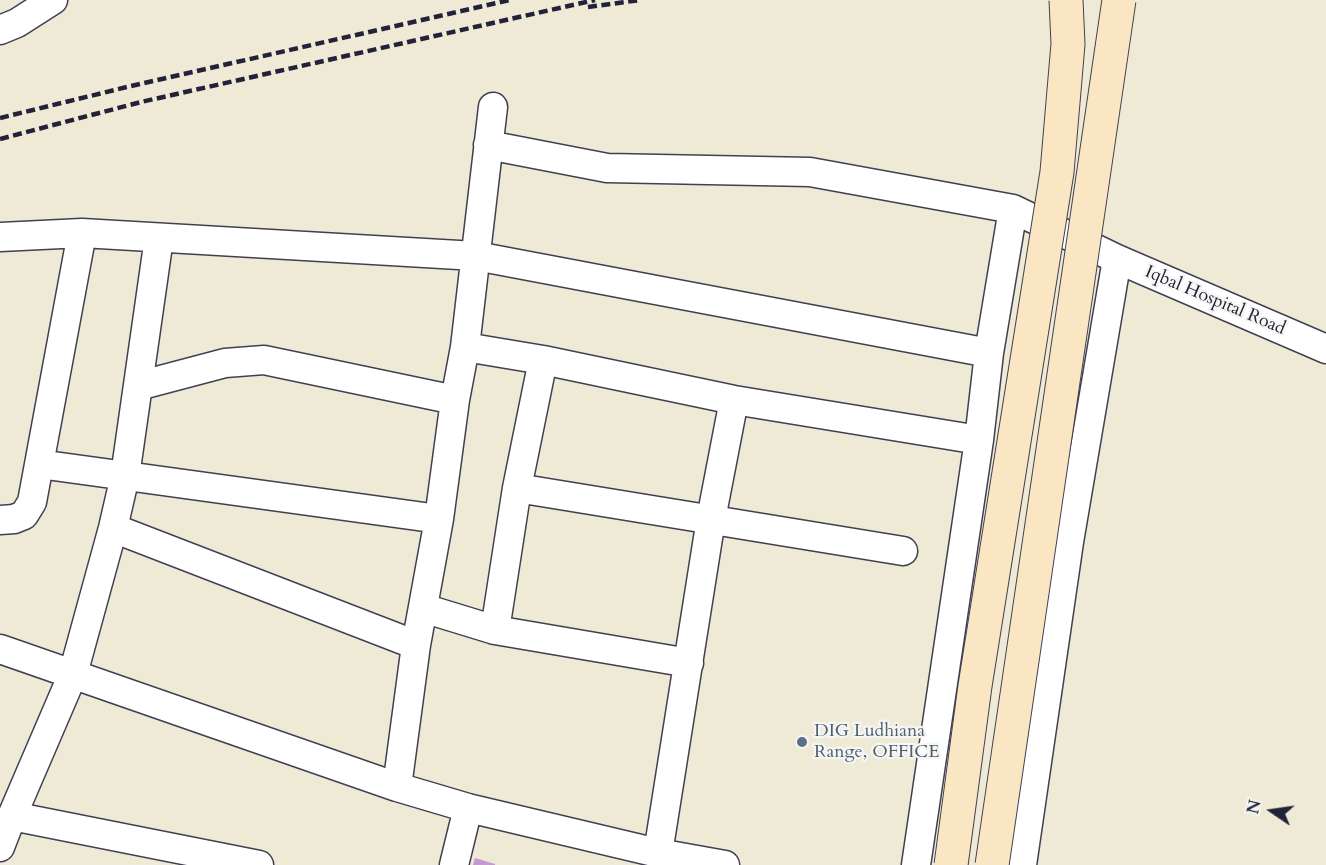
<!DOCTYPE html>
<html>
<head>
<meta charset="utf-8">
<style>
	body { margin:0 }
	#map { position:relative; width:1326px; height:865px; overflow:hidden; background:#efead5; font-family:Cardo,serif }
	canvas { display:block }
	.north { position:absolute; left:1242px; top:781px; width:60px; height:60px; -webkit-text-stroke:4px #f6f6f2; paint-order:stroke; rotate:283deg; font-size:16px; font-weight:700; line-height:24px; text-align:center; color:#22223b }
	.north::after { content:''; display:block; margin:auto; width:21px; height:27px; background:#22223b; clip-path:polygon(50% 0,100% 100%,50% 72%,0 100%) }
</style>
</head>
<body>
<div id="map">
<canvas width="1326" height="865"></canvas>
<div class="north">N</div>
</div>
<script>
const context = document.querySelector('canvas').getContext('2d');
context.lineJoin = 'round';
function fillPath(path, color) { context.fillStyle = color; context.fill(path, 'evenodd'); }
const poly = rows => new Path2D(rows.map(r => 'M' + r).join(''));
function strokePath(path, color, width, dash) { context.strokeStyle = color; context.lineWidth = width; context.lineCap = dash ? 'butt' : 'round'; context.setLineDash(dash || []); context.stroke(path); }
function label(font, color, halo, rows, align = 'center') {
  context.font = font + ' Cardo,serif'; context.lineWidth = 4.5; context.setLineDash([]); context.textBaseline = 'middle'; context.strokeStyle = halo; context.fillStyle = color; for (const [text, x, y, turn = 0] of rows) {
    context.save(); context.translate(x, y); context.rotate((+turn || 0) * Math.PI / 180); context.textAlign = isNaN(turn) ? turn : align; if (halo) context.strokeText(text, 0, 0); context.fillText(text, 0, 0); context.restore();
  }
}
const building = poly([
	[475,858,495,864,495,865,473,865]
]);
const street = poly([
	[0,30,17,23,53,0],
	[488,145,607,168,810,172,1013,209,1117,259,1326,349],
	[0,237,82,233,476,256,989,353],
	[465,347,543,360,734,400,979,440],
	[138,386,225,363,264,360,455,400],
	[39,464,439,519],
	[517,488,903,551],
	[0,520,14,519,24,515,32,502,82,233],
	[113,528,416,645],
	[423,608,495,630,689,663],
	[495,630,517,488,543,360],
	[0,649,397,787,468,808,658,853,725,865],
	[397,787,416,645,439,519,455,400,465,347,493,107],
	[12,816,259,865],
	[0,847,12,816,73,674,113,528,125,476,159,238],
	[658,853,711,519,734,400],
	[454,865,468,808],
	[916,865,979,440,989,353,1013,209],
	[1022,865,1069,542,1117,259]
]);
const rail = poly([
	[588,7,640,0],
	[0,118,131,86,510,0],
	[0,139,141,102,595,0]
]);
const secondaryBridge = poly([
	[951,865,975,686,1057,172,1068,44,1066,0],
	[992,865,1119,0]
]);
const markers = [
	[802,742,6,"#5c6f8a"]
];
const streetNames = [
	["Iqbal Hospital Road",1215,301,23]
];
const serviceNames = [
	["DIG Ludhiana",814,732],
	["Range, OFFICE",814,753]
];
fillPath(building, '#c69ad0');
strokePath(street, '#414052', 31);
strokePath(street, '#fff', 28);
strokePath(rail, '#22223b', 4.5, [9, 4.5]);
strokePath(secondaryBridge, '#414052', 35, []);
strokePath(secondaryBridge, '#fbe6c4', 33);
for (const [x, y, r, color] of markers) { const dot = new Path2D(); dot.arc(x, y, r, 0, 2 * Math.PI); context.fillStyle = color; context.fill(dot); strokePath(dot, '#f6f6f2', 2); }
label('18px', '#22223b', '#f6f6f2', streetNames);
label('18px', '#4e5e75', '#f6f6f2', serviceNames, 'left');
</script>
</body>
</html>
